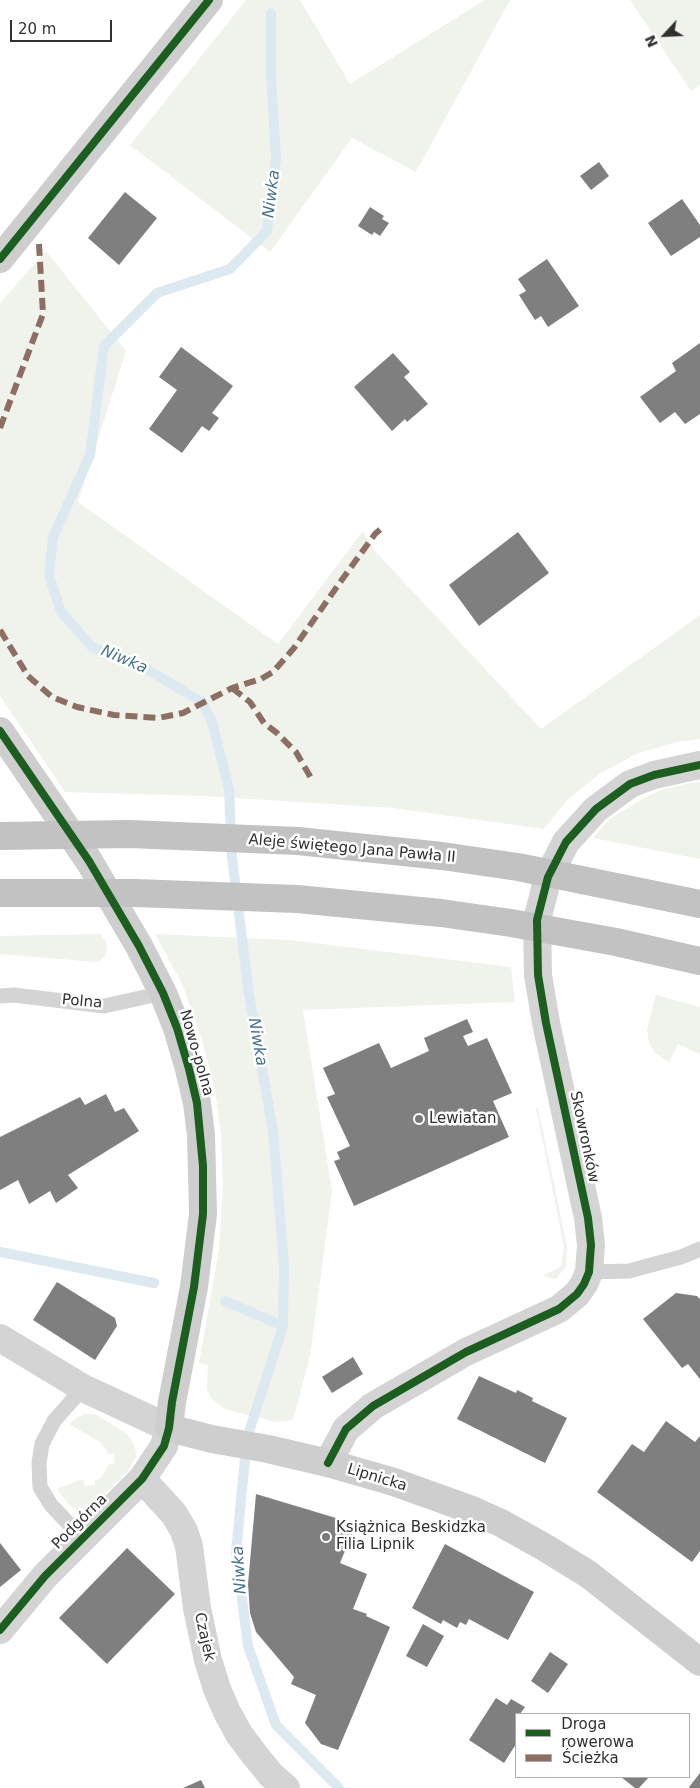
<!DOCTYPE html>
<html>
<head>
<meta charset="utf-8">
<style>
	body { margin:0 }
	#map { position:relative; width:700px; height:1788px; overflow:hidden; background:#fff; font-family:"DejaVu Sans",sans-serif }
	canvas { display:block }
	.legend { position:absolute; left:515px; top:1713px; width:175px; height:65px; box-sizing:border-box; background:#fff; border:1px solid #acacac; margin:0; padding:6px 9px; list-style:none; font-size:15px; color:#303030 }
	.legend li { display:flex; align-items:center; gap:10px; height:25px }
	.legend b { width:25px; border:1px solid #acacac }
	.north { position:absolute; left:640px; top:10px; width:50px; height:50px; -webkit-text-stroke:4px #fff; paint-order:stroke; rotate:245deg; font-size:14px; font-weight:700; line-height:20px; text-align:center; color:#303030 }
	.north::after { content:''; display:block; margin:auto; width:18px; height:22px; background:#303030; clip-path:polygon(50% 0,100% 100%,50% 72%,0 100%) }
	.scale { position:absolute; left:10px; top:20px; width:102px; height:22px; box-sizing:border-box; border:2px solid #303030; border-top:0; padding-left:6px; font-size:15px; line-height:18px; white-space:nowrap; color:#303030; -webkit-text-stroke:4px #fff; paint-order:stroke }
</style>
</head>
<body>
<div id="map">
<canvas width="700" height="1788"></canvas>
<ul class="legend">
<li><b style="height:6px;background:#1b5e20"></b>Droga rowerowa</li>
<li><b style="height:6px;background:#8d6e63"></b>Ścieżka</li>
</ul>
<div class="north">N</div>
<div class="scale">20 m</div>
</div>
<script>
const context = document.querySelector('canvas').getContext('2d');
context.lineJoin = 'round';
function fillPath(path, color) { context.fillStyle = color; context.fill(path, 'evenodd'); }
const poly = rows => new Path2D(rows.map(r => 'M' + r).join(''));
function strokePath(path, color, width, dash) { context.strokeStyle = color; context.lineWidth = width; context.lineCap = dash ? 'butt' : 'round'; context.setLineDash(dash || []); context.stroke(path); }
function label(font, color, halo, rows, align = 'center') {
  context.font = font + ' "DejaVu Sans",sans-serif'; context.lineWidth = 5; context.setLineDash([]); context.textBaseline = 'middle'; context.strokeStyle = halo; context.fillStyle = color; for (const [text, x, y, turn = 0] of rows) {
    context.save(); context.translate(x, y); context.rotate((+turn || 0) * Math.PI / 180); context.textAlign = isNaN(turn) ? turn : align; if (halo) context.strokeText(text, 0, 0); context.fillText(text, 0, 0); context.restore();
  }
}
const green = poly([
	[246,0,300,0,350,84,485,0,510,0,416,172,352,138,270,252,130,145],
	[630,0,700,0,700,85,691,91],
	[46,251,126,351,78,502,278,644,363,531,374,550,541,729,700,615,700,739,676,742,636,754,601,773,566,801,544,829,393,808,203,796,65,792,0,696,0,303],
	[700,782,700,859,593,838,610,819,642,799,661,790,685,784],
	[101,934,107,944,106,953,103,959,96,962,0,954,0,936],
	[155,934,290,940,511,967,515,1002,303,1010,332,1191,310,1356,293,1420,276,1422,225,1409,211,1398,207,1389,208,1365,199,1363,219,1249,223,1186,221,1134,215,1090,202,1040,183,986],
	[656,995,700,1007,700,1054,678,1044,669,1062,655,1053,649,1043,647,1029],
	[536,1108,538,1108,567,1246,566,1266,556,1279,542,1276,561,1267,564,1247],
	[84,1414,95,1414,126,1433,131,1439,135,1448,136,1457,127,1472,93,1506,85,1511,77,1510,69,1505,57,1489,80,1480,84,1480,84,1486,95,1485,95,1480,99,1479,104,1473,109,1464,114,1464,114,1454,109,1454,100,1442,69,1424,76,1418]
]);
const stream = poly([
	[271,13,271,76,276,159,267,231,230,269,157,293,104,346,90,455,53,537,49,575,61,612,92,647,143,667,202,702,212,722,229,789,232,858,249,994,273,1131,284,1265,283,1326],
	[0,1252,154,1283],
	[225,1301,283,1326,247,1438,236,1552,248,1646,276,1725,339,1788]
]);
const building = poly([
	[599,162,609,176,591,190,580,176],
	[125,192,157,218,119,265,88,238],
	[682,199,700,225,700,237,671,256,648,223],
	[370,207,384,216,382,219,389,223,380,236,374,232,372,235,358,226],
	[547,259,579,306,548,327,541,316,535,320,519,295,526,291,518,279],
	[700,343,700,414,685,424,675,412,660,423,640,397,676,371,672,363],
	[181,347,233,386,212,413,219,418,209,431,202,426,182,453,149,429,177,390,159,377],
	[393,353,410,372,404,377,428,404,407,422,405,419,392,431,354,387],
	[518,532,549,573,479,626,449,585],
	[467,1019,473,1032,463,1036,468,1046,487,1038,512,1093,493,1101,509,1137,354,1206,334,1161,340,1159,337,1152,350,1146,327,1097,335,1094,323,1068,379,1043,391,1068,429,1051,424,1038],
	[106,1094,115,1112,124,1108,139,1131,68,1175,78,1188,56,1203,50,1191,29,1204,18,1180,0,1190,0,1137,80,1097,85,1105],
	[57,1282,115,1318,117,1326,95,1360,33,1320],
	[676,1293,697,1296,700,1299,700,1379,688,1364,682,1368,643,1319],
	[353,1357,363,1374,332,1393,322,1377],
	[479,1376,516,1393,517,1390,533,1398,532,1401,567,1418,545,1463,457,1419],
	[666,1421,695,1442,700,1436,700,1551,692,1562,597,1492,632,1444,644,1452],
	[256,1494,356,1524,340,1563,367,1574,353,1609,367,1614,366,1616,390,1627,338,1750,321,1744,305,1723,316,1695,291,1684,294,1677,256,1632,250,1613,248,1584],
	[0,1543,21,1570,0,1587],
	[445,1544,534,1592,508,1640,469,1619,466,1625,460,1622,457,1628,443,1620,441,1624,412,1608],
	[127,1548,175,1594,107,1664,59,1618],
	[423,1624,444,1636,427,1667,406,1656],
	[550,1652,568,1664,548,1693,531,1681],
	[496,1698,507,1705,511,1699,525,1707,520,1714,516,1714,516,1744,504,1763,469,1740],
	[700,1773,700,1788,690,1788,689,1787],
	[621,1777,649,1777,639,1788,635,1788],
	[201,1780,205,1788,183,1788]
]);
const lane = poly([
	[0,996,14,995,104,1006,163,993],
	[589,1272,629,1271,681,1257,700,1249],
	[82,1538,51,1505,40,1487,39,1463,42,1444,54,1421,83,1388]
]);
const street = poly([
	[0,1338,83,1388,169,1428,164,1446,142,1479,45,1576,0,1630],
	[328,1463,346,1429,373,1406,466,1352,559,1309,577,1294,584,1284,589,1272,591,1245,588,1218,546,1023,538,975,537,920,548,877,566,842,596,809,630,784,654,775,700,765],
	[142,1479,174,1514,184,1531,189,1546,197,1608,208,1660,217,1689,227,1712,239,1734,254,1754,271,1775,286,1788]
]);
const secondary = poly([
	[0,259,209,0],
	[0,731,89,861,139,946,163,993,177,1028,189,1069,197,1103,201,1135,203,1214,194,1287,172,1402,169,1428,212,1439,268,1449,328,1463,394,1482,472,1510,501,1523,544,1547,588,1574,700,1662]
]);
const highwayBridge = poly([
	[0,836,129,834,298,841,442,856,518,867,700,904],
	[0,893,135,893,297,899,441,913,511,923,616,942,700,961]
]);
const quiet = poly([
	[0,428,43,314,39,244],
	[0,630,28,676,52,697,77,707,114,715,158,718,183,713,232,688,261,679,273,672,294,648,341,581,375,534,384,526],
	[232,688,250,702,264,723,277,733,296,752,311,778]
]);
const cycleway = poly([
	[0,259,209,0],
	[0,731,89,861,139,946,163,993,177,1028,189,1069,197,1103,203,1166,203,1214,194,1287,172,1402,169,1428,164,1446,142,1479,45,1576,0,1630],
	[328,1463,346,1429,373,1406,466,1352,559,1309,577,1294,584,1284,589,1272,591,1245,588,1218,546,1023,538,975,537,920,548,877,566,842,596,809,630,784,654,775,700,765]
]);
const markers = [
	[419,1119,5,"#787878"],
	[326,1537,5,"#787878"]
];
const streetNames = [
	["Aleje świętego Jana Pawła II",352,849,5],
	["Polna",82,1002,5],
	["Nowo-polna",196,1053,74],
	["Skowronków",584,1137,78],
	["Lipnicka",377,1478,17],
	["Podgórna",80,1522,-45],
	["Czajek",204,1637,77]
];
const poiNames = [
	["Lewiatan",429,1119],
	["Książnica Beskidzka",336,1528],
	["Filia Lipnik",336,1545]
];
const waterNames = [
	["Niwka",272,194,-83],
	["Niwka",124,660,23],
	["Niwka",257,1042,80],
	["Niwka",240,1570,-94]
];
fillPath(green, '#f0f3ec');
strokePath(stream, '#dde9f0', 10);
fillPath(building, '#7f7f7f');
strokePath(lane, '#d4d4d4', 15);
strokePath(street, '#d4d4d4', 28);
strokePath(secondary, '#cecece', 28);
strokePath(highwayBridge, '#c2c2c2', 28);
strokePath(quiet, '#8d6e63', 6, [12, 6]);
strokePath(cycleway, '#1b5e20', 8);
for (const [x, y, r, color] of markers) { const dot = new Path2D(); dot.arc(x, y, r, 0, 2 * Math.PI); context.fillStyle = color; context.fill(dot); strokePath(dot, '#fff', 2); }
label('15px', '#303030', '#fff', streetNames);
label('15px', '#303030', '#fff', poiNames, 'left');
label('italic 16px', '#45728b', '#fff', waterNames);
</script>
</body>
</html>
